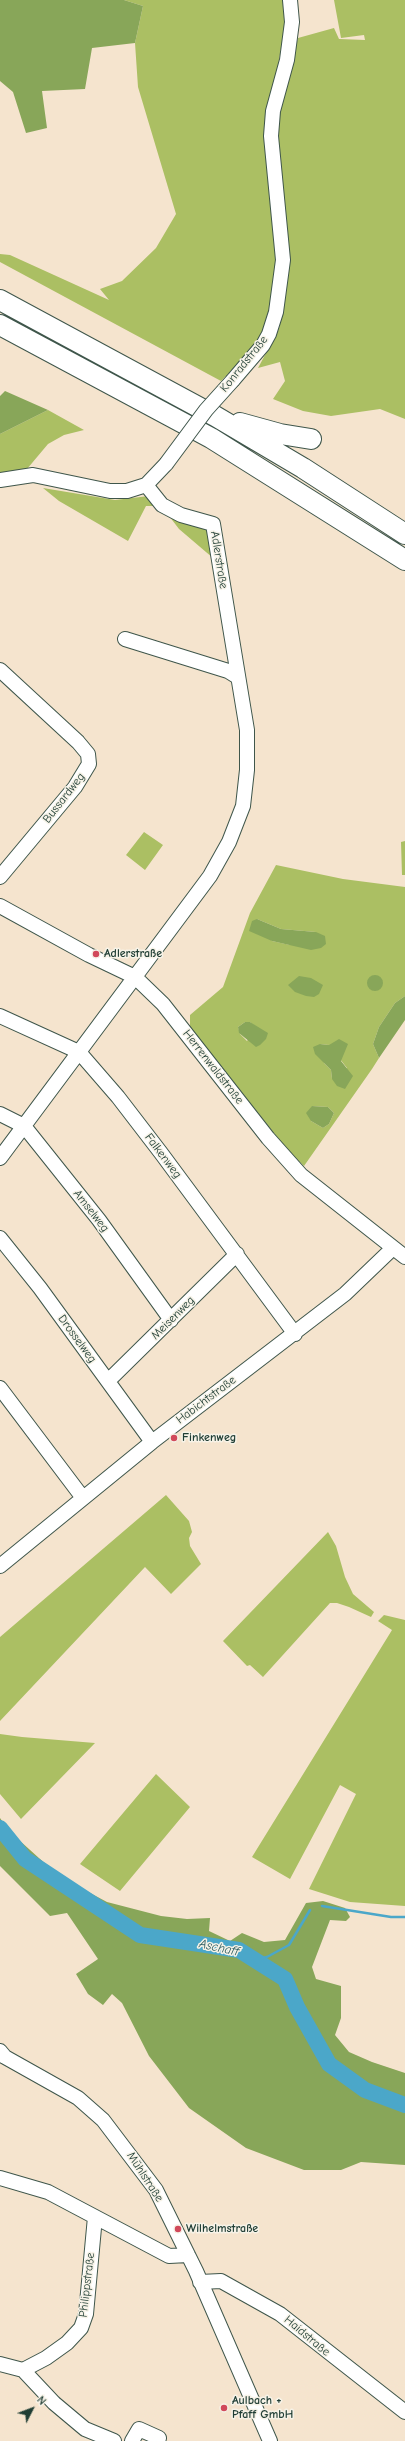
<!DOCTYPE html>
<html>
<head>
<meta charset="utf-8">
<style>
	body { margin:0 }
	#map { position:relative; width:405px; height:2441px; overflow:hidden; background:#f5e4ce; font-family:"Comic Neue",sans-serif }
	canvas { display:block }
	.north { position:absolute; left:12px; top:2389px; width:40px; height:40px; -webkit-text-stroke:3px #f7f3e8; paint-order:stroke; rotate:48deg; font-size:11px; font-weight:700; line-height:16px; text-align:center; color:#1f3d34 }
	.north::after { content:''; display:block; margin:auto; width:14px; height:18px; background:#1f3d34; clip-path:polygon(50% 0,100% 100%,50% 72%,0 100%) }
</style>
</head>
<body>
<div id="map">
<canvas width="405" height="2441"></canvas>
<div class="north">N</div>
</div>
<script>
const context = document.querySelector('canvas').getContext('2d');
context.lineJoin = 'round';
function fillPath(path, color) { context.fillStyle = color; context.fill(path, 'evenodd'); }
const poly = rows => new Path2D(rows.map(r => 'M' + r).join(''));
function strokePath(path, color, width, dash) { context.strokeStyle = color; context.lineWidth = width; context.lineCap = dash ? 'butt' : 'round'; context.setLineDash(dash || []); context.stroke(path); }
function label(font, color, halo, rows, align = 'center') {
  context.font = font + ' "Comic Neue",sans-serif'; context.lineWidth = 3; context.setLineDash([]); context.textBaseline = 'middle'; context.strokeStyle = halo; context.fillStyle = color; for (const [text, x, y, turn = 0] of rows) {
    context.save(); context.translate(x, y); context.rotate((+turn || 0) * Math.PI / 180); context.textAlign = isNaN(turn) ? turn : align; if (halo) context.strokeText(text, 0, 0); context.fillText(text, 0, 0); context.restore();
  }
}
const green = poly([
	[124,0,284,0,287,14,272,100,279,260,272,305,258,343,221,381,0,262,0,254,10,255,109,300,100,289,122,281,156,248,176,214,138,87,135,43,143,6],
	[334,0,405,0,405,419,380,409,331,416,303,411,273,399,285,381,280,362,258,368,279,329,288,277,288,237,279,166,278,114,298,38,334,28,339,39,365,40,364,35,341,38],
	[48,410,84,430,64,435,48,444,27,469,0,476,0,434],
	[43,488,115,500,149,496,158,506,146,506,128,541,59,501],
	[166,512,209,529,213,558,179,529],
	[144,832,163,845,145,870,126,855],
	[405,841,405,875,402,875,401,842],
	[276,865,343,879,405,887,405,996,395,1003,379,1027,373,1044,379,1058,372,1069,304,1166,288,1151,190,1027,190,1015,223,987,250,913],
	[257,919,281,929,316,932,290,945,272,941],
	[245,1022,250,1022,257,1028,247,1041,240,1034,238,1027],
	[320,1044,329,1045,347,1068,332,1079,331,1070,324,1063],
	[312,1106,328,1107,334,1113,329,1124,323,1128,311,1121],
	[166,1495,189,1521,192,1532,189,1538,190,1546,201,1564,171,1594,145,1567,0,1721,0,1637],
	[328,1532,336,1546,345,1577,353,1594,374,1612,371,1617,349,1607,337,1603,330,1603,263,1677,250,1665,247,1666,223,1641],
	[384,1615,405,1620,405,1906,350,1902,309,1889,356,1794,340,1785,290,1879,252,1857,392,1630,378,1621],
	[0,1734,22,1737,95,1743,21,1819,0,1794],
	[156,1774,190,1807,120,1891,80,1864]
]);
const forest = poly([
	[0,0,124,0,143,6,135,43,92,48,85,89,42,91,47,128,26,133,13,92,0,81],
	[5,391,48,410,0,434,0,396],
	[257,919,281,929,316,932,325,936,326,944,321,948,311,950,272,941,249,931,252,921],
	'367 983a8 8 0 1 1 16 0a8 8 0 1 1-16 0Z',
	[299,976,311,978,323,985,319,994,314,997,306,996,295,992,288,985],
	[405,996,405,1020,379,1058,373,1044,379,1027,395,1003],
	[245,1022,250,1022,268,1033,266,1039,260,1045,256,1047,239,1033,238,1027],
	[339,1039,348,1044,341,1061,353,1076,345,1089,337,1086,332,1079,331,1070,315,1054,313,1047,320,1044,329,1045],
	[312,1106,328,1107,334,1113,329,1124,323,1128,311,1121,306,1113],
	[0,1818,9,1831,60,1877,107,1902,161,1916,187,1919,210,1918,209,1931,230,1941,242,1933,264,1942,285,1940,306,1903,323,1901,345,1908,350,1917,346,1921,330,1920,312,1967,316,1979,341,1986,341,2018,335,2035,349,2052,372,2062,405,2073,405,2165,361,2162,341,2170,304,2170,246,2148,189,2108,149,2056,122,2003,112,1994,103,2005,88,1994,76,1974,98,1959,67,1913,50,1916,0,1866]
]);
const stream = poly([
	[322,1906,391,1917,405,1917],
	[256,1960,267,1957,289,1945,310,1910]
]);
const river = poly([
	[0,1828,25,1859,140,1935,239,1950,285,1979,297,2007,329,2064,365,2090,405,2105]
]);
const minor = poly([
	[233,380,263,345,269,334,276,312,283,260,271,136,273,111,287,60,292,22,290,0],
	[0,480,33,475,110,491,127,491,146,485,166,464],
	[125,639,228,671,236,676],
	[0,670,78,742,88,754,89,764,75,787,0,877],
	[0,906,89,955,135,977,163,1004,268,1138,301,1175,405,1257],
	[0,1016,79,1052,118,1097,161,1153,295,1334],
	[0,1114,24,1126,99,1220,171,1320],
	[0,1158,210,876,229,842,243,806,247,770,247,730,213,524,181,515,162,505,146,485],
	[0,1238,40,1288,152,1442],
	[108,1381,237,1254],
	[0,1388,83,1498],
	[0,1566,152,1442,345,1294,393,1248],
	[0,2051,5,2057,78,2098,103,2120,156,2190,196,2271,270,2441],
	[0,2178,48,2192,169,2256,188,2255],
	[200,2282,221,2281,280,2314,405,2412],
	[0,2364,23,2370,54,2403,85,2429,114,2441],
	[23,2370,46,2358,67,2343,81,2328,86,2314,95,2217],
	[132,2441,139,2429,159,2438,158,2441]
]);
const highway = poly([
	[0,300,215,416,303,468,405,534],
	[0,325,211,438,405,560],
	[240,423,280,434,311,439]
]);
const minorBridge = poly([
	[166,464,206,410,233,380]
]);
const markers = [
	[96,954,4,"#d1495b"],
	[174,1438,4,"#d1495b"],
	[178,2229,4,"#d1495b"],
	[224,2408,4,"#d1495b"]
];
const streetNames = [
	["Konradstraße",244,364,-51],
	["Adlerstraße",219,560,81],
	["Bussardweg",64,798,-52],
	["Herrenwaldstraße",213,1067,52],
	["Falkenweg",163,1156,53],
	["Amselweg",91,1211,52],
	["Meisenweg",173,1318,-45],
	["Drosselweg",77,1339,54],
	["Habichtstraße",206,1400,-37],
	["Mühlstraße",145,2177,57],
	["Philippstraße",87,2285,-83],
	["Haidstraße",307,2336,40]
];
const poiNames = [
	["Adlerstraße",104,954],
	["Finkenweg",182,1438],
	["Wilhelmstraße",186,2229],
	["Aulbach +",232,2401],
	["Pfaff GmbH",232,2415]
];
const waterNames = [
	["Aschaff",219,1948,12]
];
fillPath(green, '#abbf63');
fillPath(forest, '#88a659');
strokePath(stream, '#4ba7c9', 2.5);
strokePath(river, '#4ba7c9', 16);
strokePath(minor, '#3f564b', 16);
strokePath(highway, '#3f564b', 22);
strokePath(minor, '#fff', 14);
strokePath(highway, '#fff', 20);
strokePath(minorBridge, '#3f564b', 16, []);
strokePath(minorBridge, '#fff', 14);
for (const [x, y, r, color] of markers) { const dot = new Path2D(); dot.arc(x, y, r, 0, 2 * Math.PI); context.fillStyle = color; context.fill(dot); strokePath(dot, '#f7f3e8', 1.5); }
label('12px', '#1f3d34', '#f7f3e8', streetNames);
label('bold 12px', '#1f3d34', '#f7f3e8', poiNames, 'left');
label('italic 13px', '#2c5d61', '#f7f3e8', waterNames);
</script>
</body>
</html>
